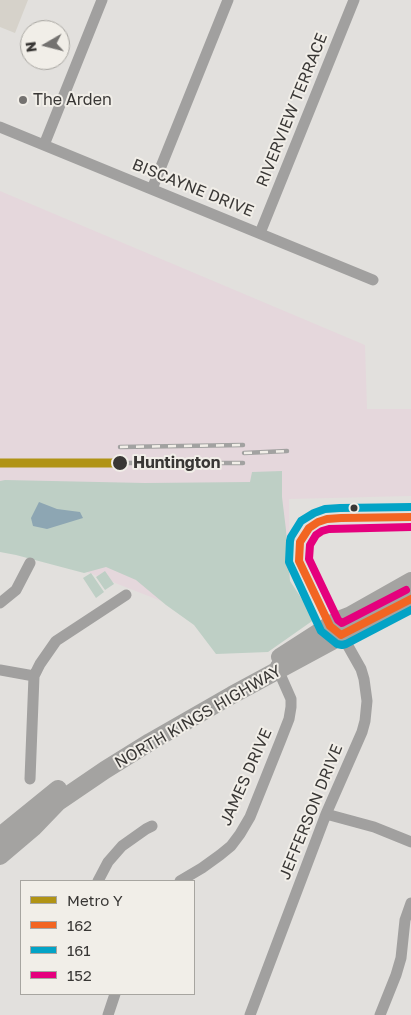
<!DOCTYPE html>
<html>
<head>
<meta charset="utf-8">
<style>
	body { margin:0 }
	#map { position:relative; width:411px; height:1015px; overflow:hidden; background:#e2e0dd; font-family:"Golos Text",sans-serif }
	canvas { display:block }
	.legend { position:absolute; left:20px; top:880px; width:175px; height:115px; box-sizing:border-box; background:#f1eee8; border:1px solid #a7a5a0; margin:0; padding:6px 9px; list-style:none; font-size:15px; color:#393735 }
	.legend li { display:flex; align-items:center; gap:10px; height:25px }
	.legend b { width:25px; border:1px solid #a7a5a0 }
	.north { position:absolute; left:20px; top:20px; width:50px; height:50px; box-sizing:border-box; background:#f1eee8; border:1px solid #a7a5a0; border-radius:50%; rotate:262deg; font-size:14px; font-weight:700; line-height:20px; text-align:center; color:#393735 }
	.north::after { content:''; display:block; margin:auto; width:18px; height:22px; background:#747270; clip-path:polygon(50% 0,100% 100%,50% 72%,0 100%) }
</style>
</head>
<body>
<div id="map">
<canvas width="411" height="1015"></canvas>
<ul class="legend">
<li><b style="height:6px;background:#b09315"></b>Metro Y</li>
<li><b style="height:6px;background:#f26522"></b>162</li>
<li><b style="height:6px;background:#03a3c6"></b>161</li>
<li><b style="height:6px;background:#e5007d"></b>152</li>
</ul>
<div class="north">N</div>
</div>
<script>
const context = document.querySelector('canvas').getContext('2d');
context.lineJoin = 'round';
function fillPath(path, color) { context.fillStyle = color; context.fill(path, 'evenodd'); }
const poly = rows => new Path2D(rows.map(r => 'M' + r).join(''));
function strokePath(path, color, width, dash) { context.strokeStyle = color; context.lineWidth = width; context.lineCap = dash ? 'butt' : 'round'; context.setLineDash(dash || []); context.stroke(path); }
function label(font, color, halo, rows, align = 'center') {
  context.font = font + ' "Golos Text",sans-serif'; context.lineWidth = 4; context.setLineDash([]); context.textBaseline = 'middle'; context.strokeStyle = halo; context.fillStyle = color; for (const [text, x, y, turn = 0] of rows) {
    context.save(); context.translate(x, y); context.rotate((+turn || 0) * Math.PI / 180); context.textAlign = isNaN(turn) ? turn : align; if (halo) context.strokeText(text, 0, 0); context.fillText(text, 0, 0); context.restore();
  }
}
const built = poly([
	[0,0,28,0,15,33,0,27]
]);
const industrial = poly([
	[0,191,365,345,367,409,411,409,411,496,289,499,290,603,197,615,0,538]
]);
const green = poly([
	[282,471,282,497,286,530,290,581,315,619,268,652,216,654,194,625,166,605,136,580,106,567,84,573,16,555,0,552,0,481,5,480,145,483,250,482,252,472],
	[105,571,114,584,105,590,96,577],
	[91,573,104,592,96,598,83,578]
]);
const water = poly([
	[39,502,57,509,80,512,83,518,47,529,33,526,31,518]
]);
const street = poly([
	[0,127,373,280],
	[44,145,102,0],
	[152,189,228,0],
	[260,233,354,0],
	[0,603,16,590,30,563],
	[0,670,34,676],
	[30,779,34,676,40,664,56,641,126,595],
	[326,814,374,827,411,842],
	[98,881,108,862,122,846,146,829,152,826],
	[180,881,202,868,220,855,231,846,240,834,250,817,280,742,289,719,291,707,291,699,276,665],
	[108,1015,115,994],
	[250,1015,326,814,362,732,365,721,367,701,364,679,361,669,339,630],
	[380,1015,396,975,401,958,405,920,411,903]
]);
const primary = poly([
	[280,657,336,621,349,616,411,581],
	[0,836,58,789],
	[0,856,33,828,58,802,105,770,150,742,232,695,332,641,341,635,411,599]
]);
const rail = poly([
	[120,447,243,445],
	[244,453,287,451],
	[120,463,243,463]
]);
const bus1 = poly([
	[411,517,341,518,327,519,318,522,309,528,300,542,299,561,330,626,341,635,411,599]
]);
const bus2 = poly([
	[411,507,340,508,325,509,314,513,301,521,291,537,290,541,289,562,321,631,337,644,342,645,346,644,411,610]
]);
const bus3 = poly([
	[406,590,342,623,338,620,309,559,310,545,316,535,322,531,329,529,411,527]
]);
const metro1 = poly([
	[0,463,120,463]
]);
const markers = [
	[23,100,5,"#747270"],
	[120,463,8,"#393735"],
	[354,508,4.5,"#393735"]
];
const poiNames = [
	["The Arden",33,100]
];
const streetNames = [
	["RIVERVIEW TERRACE",292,110,-68],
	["BISCAYNE DRIVE",193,188,22],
	["NORTH KINGS HIGHWAY",198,717,-30],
	["JAMES DRIVE",246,777,-66],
	["JEFFERSON DRIVE",311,812,-68]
];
const stopNames = [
	["Huntington",133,463]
];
fillPath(built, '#d6d2ca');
fillPath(industrial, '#e5d7dc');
fillPath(green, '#becfc5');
fillPath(water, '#8da6b3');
strokePath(street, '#a1a09f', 11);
strokePath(primary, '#a4a3a1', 18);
strokePath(rail, '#a2a2a1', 4.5);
strokePath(rail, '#f1eee8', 2.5, [8]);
strokePath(bus1, '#f26522', 8);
strokePath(bus2, '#03a3c6', 8);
strokePath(bus3, '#e5007d', 8);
strokePath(metro1, '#b09315', 9);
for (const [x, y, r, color] of markers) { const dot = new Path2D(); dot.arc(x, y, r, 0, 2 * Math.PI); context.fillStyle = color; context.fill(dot); strokePath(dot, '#f1eee8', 2); }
label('16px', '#393735', '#f1eee8', poiNames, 'left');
label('16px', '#393735', '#f1eee8', streetNames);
label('bold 16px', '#393735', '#f1eee8', stopNames, 'left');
</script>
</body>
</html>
